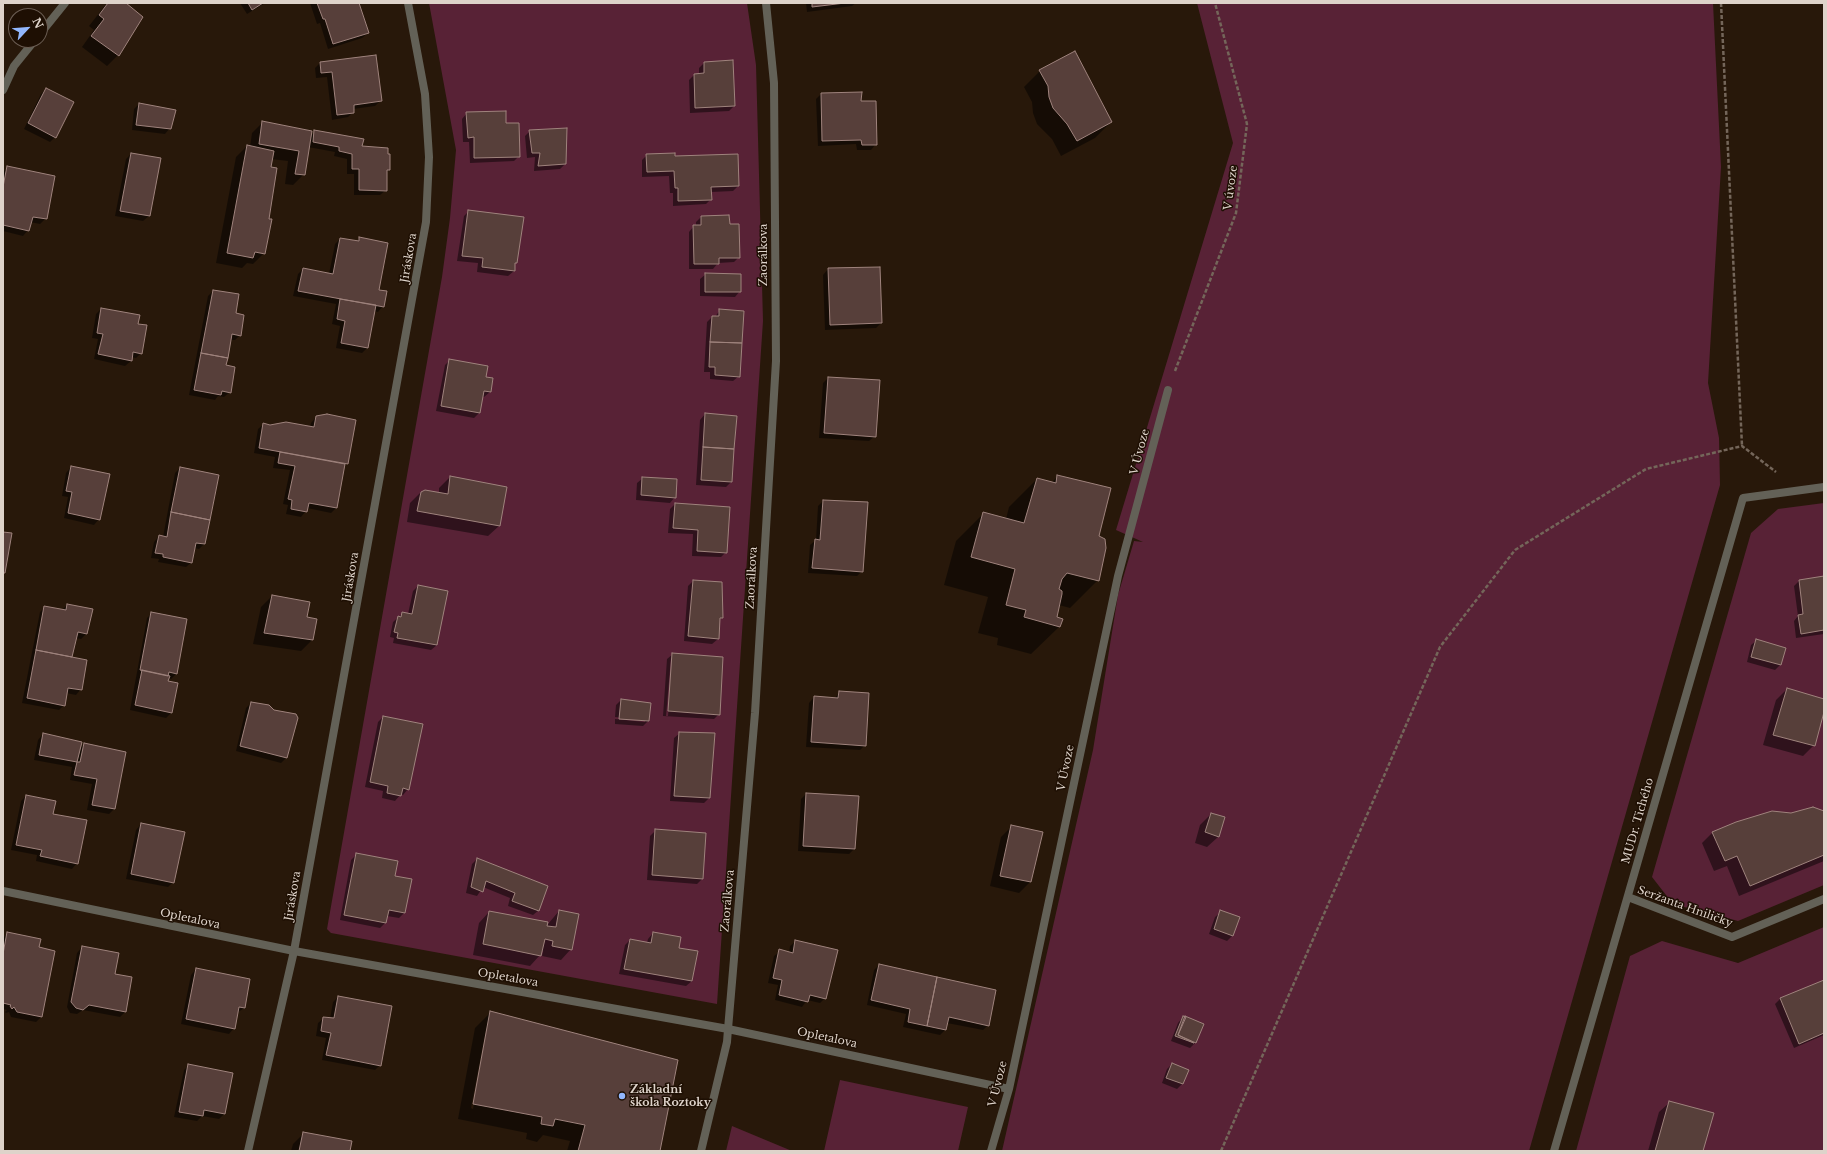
<!DOCTYPE html>
<html>
<head>
<meta charset="utf-8">
<style>
	body { margin:0 }
	#map { position:relative; width:1827px; height:1154px; overflow:hidden; background:#28180a; font-family:"Libre Baskerville",serif }
	canvas { display:block }
	.frame { position:absolute; inset:0; border:4px solid #ded3ca; pointer-events:none }
	.north { position:absolute; left:8px; top:8px; width:40px; height:40px; box-sizing:border-box; background:#1e0f03; border:1px solid #6b5d53; border-radius:50%; rotate:64deg; font-size:11px; font-weight:700; line-height:16px; text-align:center; color:#ded3ca }
	.north::after { content:''; display:block; margin:auto; width:14px; height:18px; background:#92b7fd; clip-path:polygon(50% 0,100% 100%,50% 72%,0 100%) }
</style>
</head>
<body>
<div id="map">
<canvas width="1827" height="1154"></canvas>
<div class="frame"></div>
<div class="north">N</div>
</div>
<script>
const context = document.querySelector('canvas').getContext('2d');
context.lineJoin = 'round';
function fillPath(path, color) { context.fillStyle = color; context.fill(path, 'evenodd'); }
const poly = rows => new Path2D(rows.map(r => 'M' + r).join(''));
function strokePath(path, color, width, dash) { context.strokeStyle = color; context.lineWidth = width; context.lineCap = dash ? 'butt' : 'round'; context.setLineDash(dash || []); context.stroke(path); }
function label(font, color, halo, rows, align = 'center') {
  context.font = font + ' "Libre Baskerville",serif'; context.lineWidth = 3; context.setLineDash([]); context.textBaseline = 'middle'; context.strokeStyle = halo; context.fillStyle = color; for (const [text, x, y, turn = 0] of rows) {
    context.save(); context.translate(x, y); context.rotate((+turn || 0) * Math.PI / 180); context.textAlign = isNaN(turn) ? turn : align; if (halo) context.strokeText(text, 0, 0); context.fillText(text, 0, 0); context.restore();
  }
}
const green = poly([
	[429,3,747,3,756,65,763,321,717,1004,331,933,327,929,442,277,450,218,456,150],
	[1197,3,1713,3,1721,167,1708,383,1719,438,1720,485,1529,1151,1002,1151,1093,750,1118,595,1134,541,1143,542,1116,530,1233,143],
	[1824,503,1824,885,1738,921,1673,904,1652,877,1751,533,1778,509],
	[1824,927,1824,1151,1576,1151,1630,956,1662,941,1738,963],
	[840,1080,968,1107,958,1151,824,1151],
	[732,1126,792,1151,726,1151]
]);
const shadow = poly([
	[107,3,124,3,118,55,107,66,82,47,94,30,89,26],
	[240,3,265,3,247,14],
	[310,3,358,3,368,33,362,38,328,49,320,23,317,24],
	[806,3,856,3,852,6,807,12],
	[320,63,381,100,375,106,353,109,353,112,348,117,332,120,327,77,316,78,315,68],
	[704,63,734,106,729,111,690,113,689,80,695,74,699,74,699,68],
	[1040,71,1111,122,1095,138,1061,156,1052,139,1037,124,1033,113,1032,102,1024,87],
	[46,89,55,137,50,142,24,129,41,94],
	[821,94,876,144,871,150,857,150,856,144,818,146,816,99],
	[139,104,170,128,165,134,132,130,134,109],
	[467,113,505,124,519,156,514,161,470,163,469,142,463,142,462,119],
	[263,122,310,136,315,132,361,147,389,170,386,173,386,190,380,195,354,195,354,174,347,174,347,159,334,156,335,152,308,147,304,174,293,185,285,184,288,161,271,159,264,253,253,264,247,263,242,268,216,263,236,157,247,146,250,147,252,133],
	[530,131,565,164,560,169,534,171,535,157,527,158,525,136],
	[131,154,159,159,149,216,143,221,115,216,126,159],
	[647,155,674,158,738,186,733,191,711,192,711,199,706,204,673,206,673,193,670,193,669,176,642,177,642,160],
	[8,167,46,218,40,224,30,222,28,230,23,236,3,231,3,172],
	[469,211,516,262,514,265,514,271,508,276,477,272,478,263,457,261,464,216],
	[728,216,729,225,739,257,734,262,718,263,713,269,689,269,689,232,694,226,696,226,696,222,701,217],
	[360,238,383,306,378,312,374,311,368,347,362,353,336,348,340,326,332,324,336,304,293,296,298,274,303,269,329,274,335,244,340,239,356,242],
	[828,269,881,323,876,328,825,330,823,275],
	[706,274,740,291,735,297,700,296,700,279],
	[213,291,234,314,240,335,235,340,230,340,225,366,230,392,224,397,218,396,215,400,189,395,208,296],
	[101,309,137,325,141,353,136,358,131,357,131,361,125,366,94,359,98,339,92,338,96,314],
	[720,310,739,376,733,381,710,379,710,372,704,372,707,322,712,317,715,317],
	[450,360,485,377,490,392,484,397,482,396,479,413,474,418,436,411,445,365],
	[828,378,879,381,875,436,869,441,819,438,823,383],
	[705,414,731,482,726,487,696,485,700,420],
	[316,417,347,463,344,466,336,508,331,513,307,508,306,511,301,517,286,514,288,505,283,504,290,470,273,468,275,457,254,453,258,429,264,424,310,427,311,423],
	[71,467,99,519,94,525,64,518,68,497,62,496,66,473],
	[180,468,218,475,204,544,199,549,194,548,192,562,186,567,158,562,159,559,151,558,154,542,159,536,163,537,175,473],
	[1058,476,1098,536,1098,580,1070,608,1059,605,1056,618,1059,627,1031,654,997,645,998,638,978,633,988,597,944,585,956,541,984,513,1006,519,1009,507,1037,479,1051,483],
	[450,477,499,526,488,536,407,522,410,503,421,492,439,493,439,488],
	[643,478,675,497,670,503,636,500,637,483],
	[823,501,862,571,857,576,808,573,810,545,816,540,818,506],
	[675,504,726,552,721,557,692,556,693,534,668,533,670,509],
	[1824,577,1824,634,1796,638,1794,621,1798,616,1794,586,1799,581],
	[693,581,722,618,719,620,718,639,712,644,684,641,688,586],
	[418,586,437,645,431,650,393,643,394,638,390,637,393,622,403,613,408,614,413,591],
	[272,596,306,618,315,620,312,640,301,651,253,644,261,607],
	[67,605,86,634,81,639,76,638,71,658,81,689,76,695,66,693,64,705,59,710,22,703,40,612,45,607,62,610],
	[152,613,176,674,171,679,168,678,167,682,171,713,166,718,130,710,147,618],
	[1757,640,1780,665,1775,670,1747,662,1751,645],
	[673,654,719,714,714,719,663,716,667,659],
	[671,658,673,658,668,716,666,716],
	[1787,689,1824,700,1824,708,1814,745,1803,756,1763,745,1776,700],
	[840,692,865,745,860,750,806,747,809,703,814,697,834,699],
	[621,700,648,721,643,726,615,724,615,719,645,722,645,720,615,717,616,705],
	[251,703,297,718,286,758,281,763,236,751,246,708],
	[383,717,408,789,403,795,401,794,395,801,382,798,383,791,365,787,378,722],
	[680,733,709,798,704,803,670,801,674,738],
	[43,734,79,750,84,744,114,809,109,814,87,810,92,784,70,780,72,767,34,760,38,740],
	[806,794,854,849,849,854,798,851,801,799],
	[26,796,52,814,77,863,72,869,36,861,37,855,11,850,21,801],
	[1824,812,1824,861,1739,896,1727,866,1714,871,1702,843,1713,832,1791,814],
	[1211,814,1224,818,1218,837,1207,847,1195,843,1200,825],
	[141,824,173,882,168,887,126,879,136,830],
	[1012,826,1030,882,1019,893,990,886,1001,837],
	[656,830,702,879,697,884,647,880,650,836],
	[356,855,394,877,404,913,399,918,387,916,385,923,380,928,340,920,351,860],
	[477,859,539,910,533,915,508,906,510,898,483,887,477,896,466,893,472,864],
	[559,911,571,949,561,960,542,956,543,951,541,951,540,955,530,966,473,955,479,923,489,912,548,924],
	[1221,912,1238,918,1232,936,1227,941,1209,934,1215,917],
	[8,933,38,948,54,952,41,1017,36,1022,11,1017,9,1012,6,1013,5,1012,7,1010,3,1009,3,938],
	[653,933,677,949,692,981,686,986,619,974,625,945,630,940,647,943,648,939],
	[796,941,825,998,820,1003,807,1000,802,1007,775,1000,778,985,768,983,774,956,780,951,789,953,790,946],
	[82,947,114,975,131,978,125,1012,120,1017,83,1010,77,1014,70,1013,67,1007,77,953],
	[879,965,988,1025,983,1030,947,1023,945,1030,940,1035,903,1027,906,1014,867,1005,874,970],
	[196,969,249,980,244,1008,237,1013,234,1028,229,1034,181,1024,191,975],
	[1824,981,1824,1035,1794,1048,1775,1004,1780,999],
	[338,997,380,1065,375,1070,322,1060,326,1038,316,1036,318,1023,324,1018,330,1019,333,1002],
	[491,1012,659,1151,567,1151,570,1141,543,1135,537,1142,526,1139,527,1133,458,1119,475,1028],
	[486,1030,488,1030,473,1109,471,1108],
	[1183,1017,1195,1043,1190,1048,1171,1041,1178,1023],
	[1172,1064,1182,1084,1177,1089,1162,1083,1167,1069],
	[189,1065,232,1074,224,1114,219,1119,202,1116,197,1121,174,1117,184,1070],
	[1670,1102,1702,1151,1648,1151,1659,1112],
	[304,1133,349,1151,291,1151,293,1144]
]);
const building = poly([
	[108,3,126,3,143,17,119,56,91,36,104,19,99,15,108,3],
	[248,3,263,3,252,10,248,3],
	[317,3,359,3,369,33,333,44,325,19,323,19,317,3],
	[812,3,845,3,812,7,812,3],
	[1075,51,1112,122,1077,141,1067,124,1053,108,1049,97,1048,86,1039,70,1075,51],
	[376,55,382,101,354,105,354,113,337,115,332,72,321,73,320,62,376,55],
	[733,60,735,106,695,108,694,74,704,73,704,62,733,60],
	[46,88,74,102,56,138,28,123,46,88],
	[862,92,861,101,876,101,877,145,862,145,861,140,822,141,821,93,862,92],
	[139,103,176,110,171,129,136,125,139,103],
	[506,111,506,123,519,123,520,157,474,158,474,137,468,138,466,112,506,111],
	[262,121,312,131,305,175,295,174,299,151,259,144,262,121],
	[567,128,566,164,538,166,540,153,532,153,529,130,567,128],
	[314,130,364,139,362,146,388,148,388,154,390,154,390,170,387,170,387,191,359,190,359,169,352,169,352,154,339,151,339,147,313,142,314,130],
	[247,145,274,151,271,167,277,168,269,219,272,219,265,254,255,252,253,258,227,253,247,145],
	[131,153,161,158,150,216,120,211,131,153],
	[675,153,675,156,738,154,739,186,711,187,712,200,678,201,678,188,675,188,674,171,647,172,646,154,675,153],
	[7,166,55,176,47,219,33,217,29,231,3,225,3,187,7,166],
	[468,210,524,217,517,263,515,263,515,271,482,267,483,258,462,256,468,210],
	[729,215,730,224,739,224,740,258,719,258,719,264,694,264,693,225,701,225,701,216,729,215],
	[359,237,388,243,379,290,387,291,384,307,298,291,303,268,333,274,340,238,359,241,359,237],
	[880,267,882,323,830,325,828,268,880,267],
	[705,273,741,274,741,292,705,292,705,273],
	[213,290,239,294,236,313,244,315,241,336,232,334,228,358,201,353,213,290],
	[340,299,376,305,368,348,341,343,345,321,337,319,340,299],
	[101,308,140,315,138,324,147,325,142,354,133,352,132,361,98,354,103,334,97,333,101,308],
	[719,309,744,311,742,343,710,342,712,316,719,316,719,309],
	[710,342,742,343,740,377,715,375,715,367,709,367,710,342],
	[201,353,228,358,226,365,235,367,231,393,222,391,221,395,194,390,201,353],
	[449,359,488,366,486,377,493,378,491,392,484,391,480,413,441,406,449,359],
	[828,377,880,380,876,437,824,433,828,377],
	[705,413,737,416,734,449,703,447,705,413],
	[327,414,356,420,348,464,259,448,263,423,270,425,286,422,314,427,316,416,327,414],
	[703,447,734,449,732,482,701,480,703,447],
	[280,452,345,464,337,508,309,503,307,512,291,509,292,500,288,499,295,466,278,463,280,452],
	[71,466,110,474,100,520,68,513,72,492,66,491,71,466],
	[180,467,219,475,210,520,171,512,180,467],
	[1057,475,1111,488,1099,536,1105,539,1106,548,1099,581,1067,573,1062,579,1059,589,1062,591,1062,594,1057,617,1063,619,1060,627,1024,617,1026,610,1006,605,1015,569,971,557,983,512,1024,523,1037,478,1056,483,1057,475],
	[450,476,507,487,500,526,417,511,421,492,425,490,448,494,450,476],
	[642,477,677,479,676,498,641,495,642,477],
	[823,500,868,502,863,572,812,568,815,539,820,540,823,500],
	[675,503,730,507,727,553,697,551,698,530,673,528,675,503],
	[171,512,210,520,205,544,196,543,192,563,163,557,163,554,155,553,159,535,167,537,171,512],
	[3,532,12,533,5,573,3,573,3,532],
	[1824,576,1824,630,1801,634,1798,615,1803,614,1799,580,1824,576],
	[693,580,722,582,723,618,720,618,719,639,688,636,693,580],
	[418,585,448,591,437,645,397,638,398,633,394,632,398,616,401,617,402,612,412,614,418,585],
	[272,595,310,602,307,617,317,619,313,640,264,633,272,595],
	[67,604,93,609,87,634,78,632,72,657,36,650,44,606,66,610,67,604],
	[151,612,187,619,177,674,169,672,168,676,140,670,151,612],
	[1756,639,1786,648,1781,665,1751,657,1756,639],
	[36,650,87,660,82,690,68,688,65,706,27,698,36,650],
	[672,653,723,657,720,715,668,711,672,653],
	[142,670,170,676,168,681,178,683,172,713,135,705,142,670],
	[1787,688,1824,699,1824,712,1815,746,1773,735,1787,688],
	[839,691,869,693,866,746,811,742,814,696,838,698,839,691],
	[621,699,651,703,649,721,619,719,621,699],
	[251,702,269,705,274,710,296,714,298,718,287,758,240,746,251,702],
	[383,716,423,724,409,790,403,788,401,796,387,793,388,786,370,782,383,716],
	[679,732,715,733,710,798,674,796,679,732],
	[43,733,82,742,77,762,39,755,43,733],
	[84,743,126,752,115,809,92,805,97,779,74,775,77,762,80,762,84,743],
	[806,793,859,796,855,849,803,846,806,793],
	[26,795,56,801,53,814,87,820,78,864,40,856,42,850,16,845,26,795],
	[1813,807,1824,811,1824,855,1750,886,1737,856,1725,861,1712,832,1736,822,1772,811,1791,813,1813,807],
	[1211,813,1225,817,1219,837,1205,832,1211,813],
	[141,823,185,832,174,883,131,874,141,823],
	[1011,825,1043,832,1031,882,1000,876,1011,825],
	[655,829,706,833,703,879,652,875,655,829],
	[356,853,398,861,395,876,412,879,405,913,389,910,386,923,344,915,356,853],
	[477,858,548,886,539,911,512,901,515,893,486,881,483,892,471,887,477,858],
	[559,910,579,914,572,950,552,946,553,941,545,939,541,956,483,944,489,911,548,922,547,926,556,927,559,910],
	[1220,910,1240,917,1233,936,1214,929,1220,910],
	[7,932,41,939,39,947,55,951,42,1017,17,1012,14,1007,12,1009,10,1006,11,1005,3,1003,3,954,7,932],
	[653,932,681,937,679,948,698,951,692,981,624,969,630,939,651,943,653,932],
	[795,940,838,950,826,999,810,995,808,1002,779,995,782,980,773,978,779,949,793,953,795,940],
	[82,946,119,953,115,974,132,977,126,1012,89,1005,83,1010,76,1008,71,1002,82,946],
	[879,964,937,977,927,1026,908,1022,910,1009,871,1000,879,964],
	[196,968,250,979,245,1008,239,1007,235,1029,186,1019,196,968],
	[937,977,996,990,989,1026,949,1017,946,1030,927,1026,937,977],
	[1824,980,1824,1033,1799,1044,1780,998,1824,980],
	[338,996,392,1006,381,1066,326,1055,331,1033,321,1031,323,1017,334,1018,338,996],
	[490,1011,678,1060,660,1151,578,1151,585,1125,555,1119,553,1126,541,1124,542,1117,473,1104,490,1011],
	[1183,1016,1186,1017,1178,1035,1194,1043,1175,1036,1183,1016],
	[1185,1016,1204,1024,1196,1043,1178,1035,1185,1016],
	[1172,1063,1189,1070,1183,1084,1166,1078,1172,1063],
	[188,1064,233,1073,225,1114,204,1110,203,1116,179,1112,188,1064],
	[1669,1101,1714,1113,1703,1151,1655,1151,1669,1101],
	[303,1132,352,1141,350,1151,299,1151,303,1132]
]);
const path = poly([
	[1721,3,1742,446],
	[1175,371,1236,213,1247,124,1215,3],
	[1221,1151,1440,647,1515,550,1646,469,1742,446,1776,472]
]);
const street = poly([
	[40,34,65,3],
	[3,90,14,66,35,40],
	[3,891,294,951,728,1029,1009,1089],
	[1628,897,1732,937,1824,899],
	[248,1151,294,951,426,222,429,157,425,94,408,3],
	[701,1151,727,1042,728,1029,755,713,776,361,774,83,766,3],
	[991,1151,1009,1089,1118,576,1168,390],
	[1554,1151,1743,498,1824,487]
]);
const markers = [
	[622,1096,4,"#92b7fd"]
];
const streetNames = [
	["V úvoze",1231,188,-82],
	["Zaorálkova",764,255,-90],
	["Jiráskova",409,258,-80],
	["V Úvoze",1140,452,-75],
	["Jiráskova",351,577,-80],
	["Zaorálkova",752,578,-87],
	["V Úvoze",1066,768,-78],
	["MUDr. Tichého",1638,821,-74],
	["Jiráskova",293,896,-80],
	["Zaorálkova",728,901,-85],
	["Seržanta Hniličky",1685,907,20],
	["Opletalova",190,919,12],
	["Opletalova",508,978,10],
	["Opletalova",827,1038,12],
	["V Úvoze",998,1084,-76]
];
const poiNames = [
	["Základní",630,1090],
	["škola Roztoky",630,1103]
];
fillPath(green, '#582236');
fillPath(shadow, '#0007');
fillPath(building, '#573f3a');
strokePath(building, '#9f837d', 1);
strokePath(path, '#74665a', 2.5, [4, 2]);
strokePath(street, '#636157', 8);
for (const [x, y, r, color] of markers) { const dot = new Path2D(); dot.arc(x, y, r, 0, 2 * Math.PI); context.fillStyle = color; context.fill(dot); strokePath(dot, '#1e0f03', 1.5); }
label('11px', '#ded3ca', '#1e0f03', streetNames);
label('bold 11px', '#ded3ca', '#1e0f03', poiNames, 'left');
</script>
</body>
</html>
